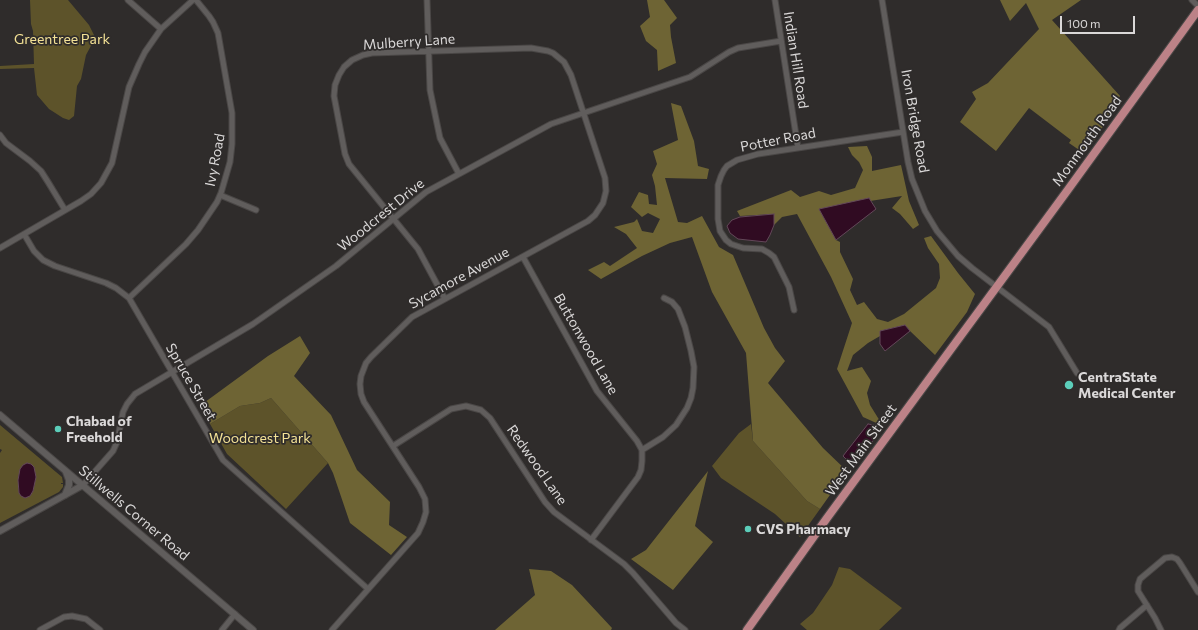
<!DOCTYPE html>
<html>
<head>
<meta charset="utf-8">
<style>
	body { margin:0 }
	#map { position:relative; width:1198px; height:630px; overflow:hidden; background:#2f2c2b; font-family:Commissioner,sans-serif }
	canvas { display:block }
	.scale { position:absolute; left:1060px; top:16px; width:75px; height:18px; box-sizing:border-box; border:2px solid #dad8d8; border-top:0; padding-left:5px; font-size:12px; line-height:14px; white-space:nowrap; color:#dad8d8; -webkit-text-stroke:3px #2f2c2b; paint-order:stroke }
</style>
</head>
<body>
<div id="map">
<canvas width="1198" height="630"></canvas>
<div class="scale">100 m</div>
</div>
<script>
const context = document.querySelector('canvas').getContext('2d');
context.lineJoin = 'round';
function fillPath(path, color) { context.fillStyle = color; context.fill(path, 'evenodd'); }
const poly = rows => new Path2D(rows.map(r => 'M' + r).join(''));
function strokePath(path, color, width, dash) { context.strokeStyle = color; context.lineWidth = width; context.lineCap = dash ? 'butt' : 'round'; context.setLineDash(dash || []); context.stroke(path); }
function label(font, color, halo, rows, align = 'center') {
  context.font = font + ' Commissioner,sans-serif'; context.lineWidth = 3.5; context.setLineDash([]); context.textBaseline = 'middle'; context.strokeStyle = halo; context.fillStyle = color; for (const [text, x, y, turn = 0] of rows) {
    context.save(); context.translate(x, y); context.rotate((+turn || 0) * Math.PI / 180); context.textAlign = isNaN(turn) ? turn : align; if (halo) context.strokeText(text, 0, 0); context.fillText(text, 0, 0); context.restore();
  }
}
const green = poly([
	[30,0,68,0,89,25,94,35,93,42,86,55,81,79,77,86,74,116,69,120,63,118,49,109,37,95,34,68,0,69,0,66,34,64,33,31,31,24],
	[271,398,328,463,286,509,227,454,210,424,240,406,260,403],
	[751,424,753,441,807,501,820,509,800,537,775,514,721,478,712,466,739,433],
	[0,425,56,472,62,477,63,483,61,483,61,484,63,484,63,487,59,492,0,523,0,453,2,450,0,449],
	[19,474,36,477,33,491,30,496,19,493,18,484],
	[839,567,850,569,902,608,879,630,807,630,800,624,813,613,832,585]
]);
const forest = poly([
	[647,0,664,0,677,18,670,25,671,37,676,63,658,71,657,50,646,41,640,26,650,17],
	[1000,0,1081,0,1052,20,1120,96,1097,137,1086,151,1082,152,1069,143,1071,140,1029,108,996,151,960,122,976,99,972,92,988,83,1039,29,1026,3,1010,21],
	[671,103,681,106,694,141,698,166,709,169,707,179,665,178,678,222,687,223,702,216,719,247,733,255,764,328,775,348,785,361,768,383,823,448,847,471,820,509,807,501,753,441,746,353,712,292,692,237,670,243,642,256,601,279,588,270,604,262,610,266,637,248,626,234,614,227,634,222,637,219,642,231,653,233,660,219,648,213,642,217,631,207,639,192,648,195,649,204,657,205,655,186,652,175,657,164,653,151,678,140],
	[867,146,872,157,872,171,901,165,909,201,919,225,913,229,900,214,892,208,902,196,819,209,836,240,840,242,840,252,853,279,850,290,857,305,864,302,877,319,888,322,904,314,936,288,940,278,939,264,928,248,924,238,931,236,958,273,975,294,967,312,935,355,910,331,905,325,880,331,880,336,868,343,853,355,847,371,862,367,871,381,867,393,870,405,883,426,863,417,837,369,852,323,831,277,797,214,782,217,774,225,774,214,740,216,737,211,791,190,800,197,819,191,831,195,855,188,863,170,859,162,852,155,848,147],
	[300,336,310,353,294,376,331,415,357,470,390,502,389,525,407,537,391,555,350,523,333,473,328,463,271,398,260,403,240,406,210,424,201,405,268,356],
	[708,471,695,526,713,542,673,590,631,559,646,550],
	[529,569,551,571,572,585,612,628,611,630,495,630,535,595]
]);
const water = poly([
	[869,198,876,209,836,240,819,209,869,198],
	[774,214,774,225,770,235,766,242,738,239,730,233,727,226,732,220,740,217,774,214],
	[905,325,910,331,885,351,880,344,880,331,905,325],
	[868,424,874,425,877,430,875,438,854,467,843,456,868,424],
	[27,463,31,464,34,467,36,477,33,491,30,496,25,498,21,496,19,493,18,480,20,469,23,465,27,463]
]);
const minor = poly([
	[128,0,161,29],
	[427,0,430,90,440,138,459,174],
	[775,0,798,148],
	[882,0,908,162,912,179,925,211,937,231,958,256,972,268,1049,327,1077,373],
	[1192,0,1198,6],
	[0,135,6,143,30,161,41,171,48,182,65,210],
	[220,195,256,210],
	[24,234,34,251,43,260,55,266,106,283,116,288,129,298,223,460,368,589],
	[0,248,81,201,91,194,101,183,112,163,129,87,139,64,145,52,161,29,193,0],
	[523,257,597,391,637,441,642,450,642,461,641,470,638,477,591,540],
	[129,298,186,244,198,230,217,202,221,193,230,162,232,144,232,113,218,33,213,22,209,16,196,0],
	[794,310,789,287,774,257,769,253,762,249,743,248,731,244,726,240,720,231,718,219,718,185,721,176,724,170,727,166,737,160,758,154,903,132],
	[393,446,451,409,466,406,481,410,490,418,545,502,554,512,624,564,633,573,664,609,676,623,685,630],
	[642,450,663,437,676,425,687,408,691,398,693,388,694,367,691,351,685,327,678,309,672,302,664,298],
	[83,485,113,451,117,442,123,412,127,404,135,394,253,324,336,266,426,192,551,124,690,77,729,52,738,48,781,41],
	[40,630,64,617,72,616,86,619,100,630],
	[222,630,235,614],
	[332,630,418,533,423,522,426,512,425,499,419,487,364,402,361,394,360,384,361,376,366,363,371,357,412,317,588,221,595,215,603,203,606,191,605,178,571,75,564,62,553,53,548,51,531,48,372,53,363,55,352,60,344,67,339,75,335,85,334,96,345,154,349,164,418,249,445,299],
	[1119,630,1120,628,1147,605],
	[1161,630,1155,618,1138,591,1138,585,1140,579,1165,558,1172,557,1177,559,1180,563,1198,592]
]);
const tertiary = poly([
	[0,415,253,630],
	[65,495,69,485,69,480,66,472],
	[0,531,83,485]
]);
const primary = poly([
	[747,630,827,518,1067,191,1198,10]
]);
const markers = [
	[1069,385,5,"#5cceba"],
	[58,429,4,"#5cceba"],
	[748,529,4,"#5cceba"]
];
const parkNames = [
	["Greentree Park",62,39],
	["Woodcrest Park",260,438]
];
const streetNames = [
	["Mulberry Lane",409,42,-4],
	["Indian Hill Road",796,60,81],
	["Iron Bridge Road",915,121,80],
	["Potter Road",778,140,-11],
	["Monmouth Road",1087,141,-54],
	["Ivy Road",215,160,-79],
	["Woodcrest Drive",381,215,-39],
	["Sycamore Avenue",459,278,-29],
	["Buttonwood Lane",586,344,60],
	["Spruce Street",191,382,60],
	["West Main Street",861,450,-54],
	["Redwood Lane",537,465,55],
	["Stillwells Corner Road",134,513,40]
];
const poiNames = [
	["CentraState",1078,377],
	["Medical Center",1078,393],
	["Chabad of",66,421],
	["Freehold",66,437],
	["CVS Pharmacy",756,529]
];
fillPath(green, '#5d532a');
fillPath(forest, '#6e6434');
fillPath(water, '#300b22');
strokePath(water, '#634859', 1);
strokePath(minor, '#4a4746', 7);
strokePath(tertiary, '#4a4746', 8);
strokePath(primary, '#4a4746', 10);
strokePath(minor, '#605d5c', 5);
strokePath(tertiary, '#605d5c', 6);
strokePath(primary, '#bc8287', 8);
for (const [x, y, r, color] of markers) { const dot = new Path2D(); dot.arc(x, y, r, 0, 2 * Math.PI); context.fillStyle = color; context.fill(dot); strokePath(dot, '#2f2c2b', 1.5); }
label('14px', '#f3e195', '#2f2c2b', parkNames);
label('14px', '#dad8d8', '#2f2c2b', streetNames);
label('bold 14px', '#dad8d8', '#2f2c2b', poiNames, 'left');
</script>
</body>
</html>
